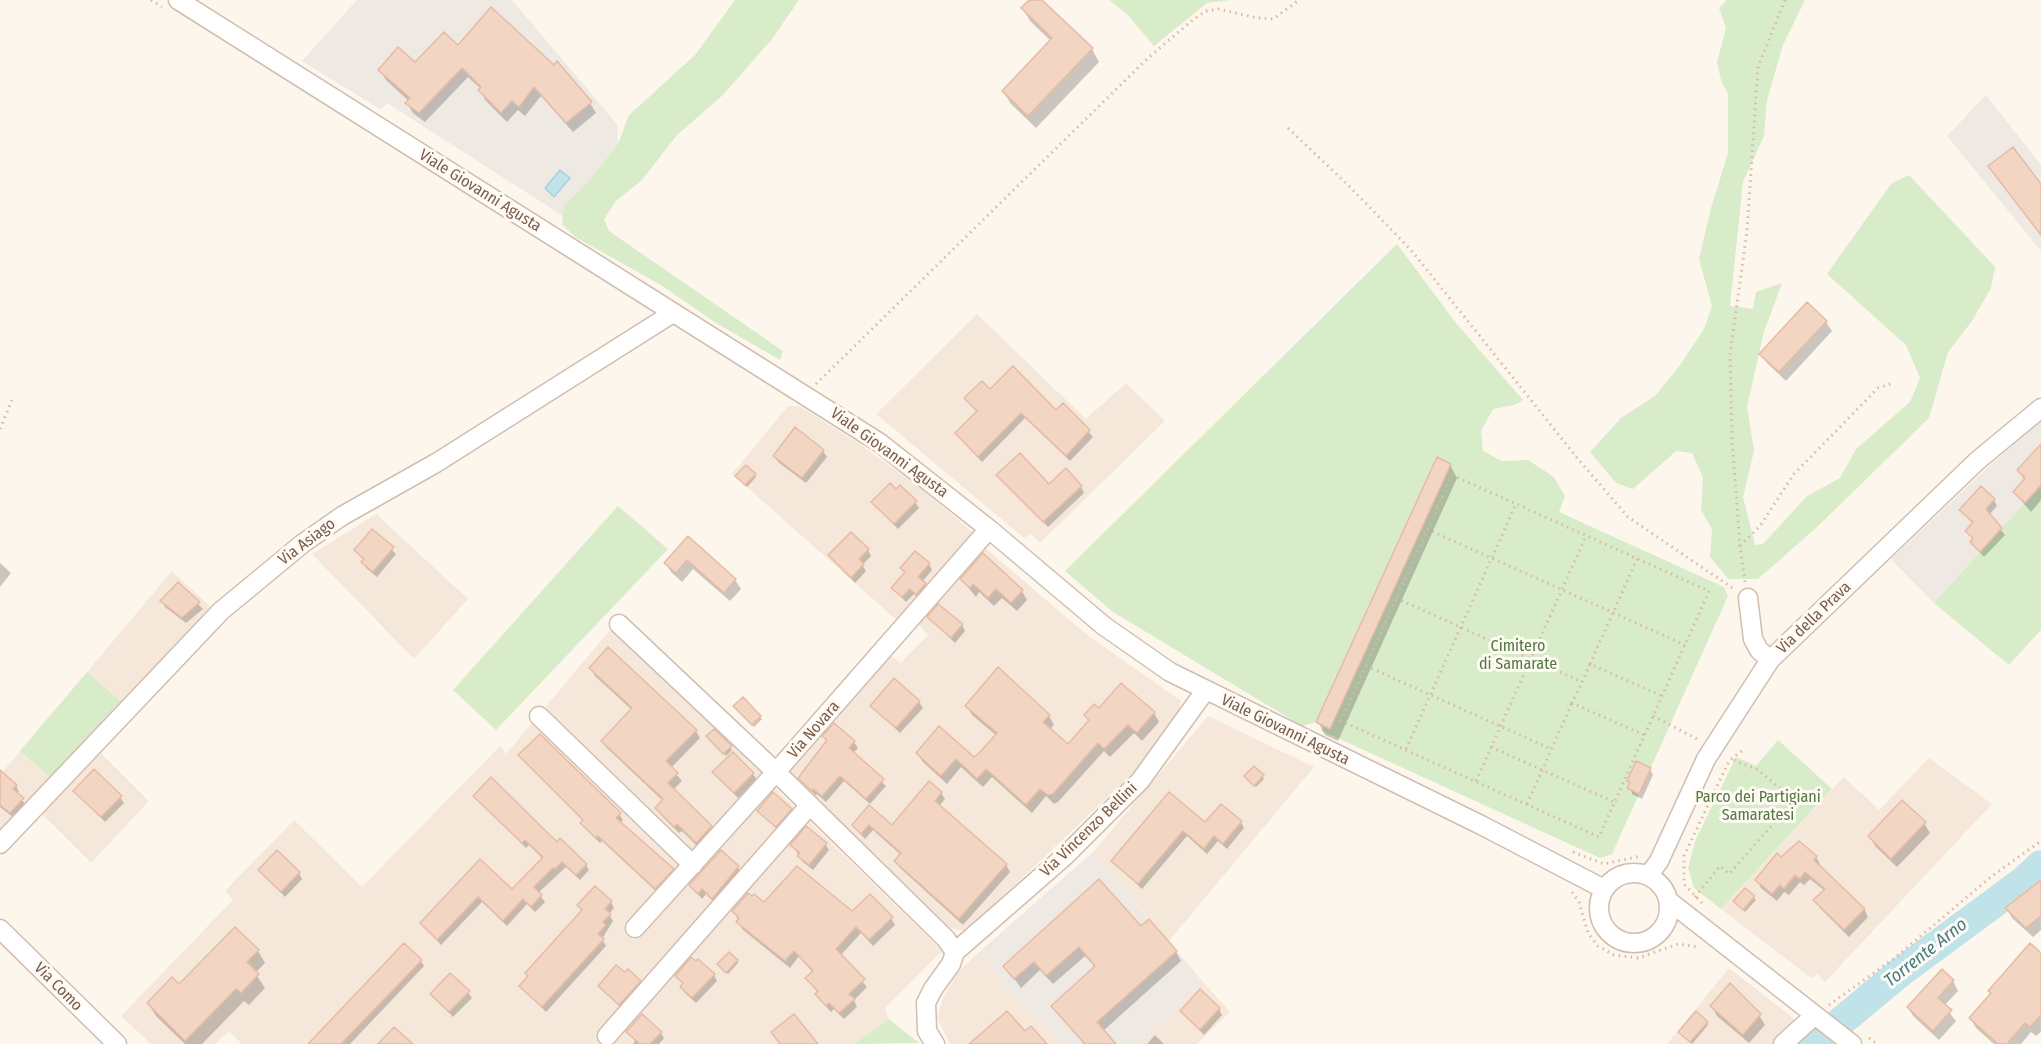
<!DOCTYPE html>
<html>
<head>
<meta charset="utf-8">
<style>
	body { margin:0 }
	canvas { display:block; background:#fdf6ec }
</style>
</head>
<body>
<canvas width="2041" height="1044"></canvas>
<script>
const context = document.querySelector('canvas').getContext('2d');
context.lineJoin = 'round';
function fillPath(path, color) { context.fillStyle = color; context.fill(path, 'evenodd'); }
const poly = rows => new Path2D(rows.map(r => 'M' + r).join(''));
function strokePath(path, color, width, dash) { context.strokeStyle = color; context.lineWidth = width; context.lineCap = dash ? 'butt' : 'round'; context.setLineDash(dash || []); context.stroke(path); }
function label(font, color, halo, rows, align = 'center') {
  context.font = font + ' "Fira Sans Condensed",sans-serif'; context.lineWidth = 6; context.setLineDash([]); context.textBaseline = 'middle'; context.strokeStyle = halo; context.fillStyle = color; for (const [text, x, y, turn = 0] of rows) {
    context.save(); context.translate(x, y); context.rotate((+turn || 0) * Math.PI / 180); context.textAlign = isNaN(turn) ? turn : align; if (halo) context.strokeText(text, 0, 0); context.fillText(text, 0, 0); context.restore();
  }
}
const residential = poly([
	[977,314,1086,419,1126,383,1165,421,1040,543,1031,534,1024,538,876,414],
	[788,406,799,406,858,443,914,483,976,535,900,623,732,474],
	[376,514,468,599,414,659,312,554],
	[983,546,1086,634,1181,701,1178,716,1135,771,966,931,949,928,787,769,889,654,901,663,928,635,918,623],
	[172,571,213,609,123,703,87,672],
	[610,630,765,772,625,932,634,940,773,786,942,951,885,1008,889,1019,854,1044,242,1044,229,1031,215,1044,151,1044,121,1016,233,900,225,891,294,820,362,887,500,746,506,754],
	[1208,716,1314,767,1169,941,1093,852],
	[20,751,50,777,0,830,0,775],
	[101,753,149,801,91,863,42,814],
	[1929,758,1992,804,1825,982,1817,974,1811,978,1721,909,1844,777,1879,810],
	[977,954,1063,1044,950,1044,937,1018,943,998,957,973],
	[1729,968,1797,1021,1772,1044,1667,1044],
	[1203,982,1230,1012,1197,1044,1139,1044]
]);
const industrial = poly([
	[357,0,512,0,617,124,618,144,587,183,564,205,563,216,387,103,380,109,302,61],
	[1986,95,2041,165,2041,251,1947,136],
	[2041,421,2041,485,1934,603,1891,559,1988,467],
	[1093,852,1203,982,1139,1044,1063,1044,977,954]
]);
const green = poly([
	[735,0,799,0,772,39,723,95,677,135,642,180,616,201,604,219,609,231,783,351,780,360,716,323,661,285,575,237,562,224,564,205,587,183,618,144,629,115,695,55],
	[1109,0,1231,0,1207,3,1154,46,1128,15],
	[1727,0,1805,0,1783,45,1767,100,1764,136,1743,182,1730,306,1753,309,1756,292,1782,283,1764,332,1747,406,1754,451,1743,497,1755,545,1763,544,1807,496,1840,478,1856,449,1910,402,1920,378,1906,345,1827,274,1891,184,1909,175,1995,267,1991,288,1972,321,1948,352,1929,418,1816,528,1758,579,1728,579,1710,557,1712,529,1701,510,1703,477,1692,453,1676,451,1633,489,1616,483,1590,452,1621,418,1655,396,1680,365,1704,329,1712,306,1699,259,1711,208,1728,153,1728,94,1721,80,1717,62,1726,28,1719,8],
	[1397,244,1456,323,1523,400,1514,405,1493,409,1481,431,1483,451,1502,461,1528,460,1554,477,1565,496,1559,512,1724,587,1728,596,1612,854,1600,858,1322,731,1323,726,1316,722,1302,726,1113,612,1065,571],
	[2041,485,2041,630,2009,665,1934,603],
	[618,506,668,549,496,730,453,690],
	[87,672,123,703,50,777,20,751],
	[1778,740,1832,789,1721,909,1694,888,1688,868,1696,839,1736,757,1756,766],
	[889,1019,919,1043,854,1044]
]);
const water = poly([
	[560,170,570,178,554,197,545,188,560,170]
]);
const shadow = poly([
	[1031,0,1040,0,1092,49,1099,62,1036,128,1011,104,1003,91,1051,41,1030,21,1023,8],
	[458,48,590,103,596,113,573,132,541,96,525,116,518,110,507,122,485,100,481,89,468,77,425,122,413,113,407,103,409,101,386,80,380,70,415,64],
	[1807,304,1826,322,1832,331,1786,381,1767,363,1761,354],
	[990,391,1056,412,1063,405,1093,437,1070,461,1025,418,982,462,957,434,978,413,966,399],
	[2041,446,2041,500,2031,512,2014,492,2025,481,2019,471],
	[823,451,827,457,806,483,778,462,775,456],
	[1450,465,1457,478,1338,741,1325,735,1318,722],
	[755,475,756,477,747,487,739,479],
	[998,475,1049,486,1081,487,1084,493,1048,527],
	[897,491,915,502,919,508,898,529,873,503],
	[1994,500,1997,506,1989,515,2005,535,1984,557,1971,542,1974,540,1967,531,1973,524,1961,510],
	[372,531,396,554,377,577,366,568,364,561,356,550],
	[688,538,735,580,741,589,730,601,693,569,682,582,671,572,666,563],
	[868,550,871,556,862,565,866,571,855,583,830,556],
	[0,563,11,573,0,587],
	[929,564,932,570,922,582,929,590,920,600,914,594,906,602,893,588,905,574,902,568],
	[962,580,1022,591,1027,600,1017,611,1002,598,994,606,979,592,976,597],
	[178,584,203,609,186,623,165,607,162,601],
	[929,617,962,625,965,631,955,643],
	[591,668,696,731,700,738,671,768,682,781,673,790,715,834,701,850,682,831,679,833,661,815,656,808,663,801,607,748,603,741,632,710,595,676],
	[919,702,923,708,900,733,872,706],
	[967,706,1049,716,1054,725,1049,730,1068,746,1090,722,1086,715,1099,710,1154,713,1159,722,1142,741,1134,733,1110,757,1104,751,1058,802,1054,804,1046,796,1032,813,992,777,983,787,961,767,947,784,923,762,917,753,974,759,997,736,972,715],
	[736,709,760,717,762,719,754,727],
	[834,725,854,742,858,748,853,753,886,786,870,804,844,781,826,802,817,794,816,796,800,778,827,742,824,737],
	[714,731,732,750,726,756,709,739],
	[520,756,619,814,623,820,620,823,676,876,659,894,602,841,600,843,586,829,584,822],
	[1650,769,1653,775,1642,799,1632,794,1629,781],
	[714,773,753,774,757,780,738,798],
	[1262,776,1264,779,1256,787,1247,779],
	[0,780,16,786,19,792,17,794,26,805,14,818,0,807],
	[75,791,120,797,124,803,105,822],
	[941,793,945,799,939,806,1006,865,1010,872,963,925,900,868,896,861,901,855,873,830,865,839,853,826,870,807,892,827],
	[1169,794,1205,825,1241,822,1244,828,1227,849,1218,841,1207,854,1187,836,1142,889,1113,862],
	[475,796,557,844,586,865,589,870,580,880,566,867,538,893,545,902,535,912,527,904,507,926,482,902,441,945,422,924,480,861,512,891,543,859,529,845,526,848],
	[791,810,794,816,780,832,759,811],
	[1924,823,1930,833,1897,867,1875,846,1870,836],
	[825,844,829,850,813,870,803,862,792,845],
	[1816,857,1820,864,1818,867,1864,909,1868,917,1849,937,1820,908,1815,901,1825,891,1810,879,1804,885,1800,882,1789,895,1784,892,1777,901,1761,888,1757,880,1781,859],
	[738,867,741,873,716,904,706,894,702,899,691,886],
	[260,870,299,873,302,879,285,897],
	[2041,881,2041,930,2033,937,2012,918,2007,909],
	[1745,890,1756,900,1745,912,1737,904],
	[611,902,614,908,609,914,613,921,602,939,606,946,546,1012,521,986,529,978,526,973,582,912,578,905],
	[764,904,891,918,895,925,873,946,861,933,840,956,867,987,854,1000,857,1007,844,1019,834,1009,831,1012,821,1001,818,993,807,979,813,973,799,956,790,968,742,929,734,911],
	[1141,928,1176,952,1181,961,1103,1031,1114,1044,1084,1044,1053,1006,1096,968,1085,956,1053,984,1040,970,1021,988,1005,966],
	[258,951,265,963,255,973,265,988,249,1005,244,1001,202,1044,185,1044,156,1016,148,1003],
	[2041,955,2041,1032,2036,1036,2031,1032,2021,1044,1994,1044,1976,1028,1971,1019],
	[420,960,424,966,350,1044,310,1044],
	[737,961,738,963,728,974,721,967],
	[625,974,639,982,643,988,623,1010,599,986],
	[714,975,717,981,696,1003,685,993,681,987,684,985,677,976],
	[1953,981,1958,991,1944,1006,1956,1021,1939,1040,1914,1017,1908,1008],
	[468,992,472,998,453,1017,432,994],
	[1712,1006,1759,1015,1765,1025,1749,1043,1717,1016],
	[1219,1009,1222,1015,1204,1035,1181,1011],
	[1707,1023,1708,1025,1692,1044,1681,1034],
	[628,1032,660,1032,664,1038,659,1044,633,1044,635,1041],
	[1155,1035,1164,1044,1147,1044]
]);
const river = poly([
	[1814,1044,1898,974,2025,880,2041,865]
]);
const building = poly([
	[1029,0,1042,0,1093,48,1028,116,1002,91,1052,38,1021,8,1029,0],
	[491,7,554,65,557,61,592,102,566,123,534,87,519,107,512,101,501,113,478,90,481,87,462,68,419,113,405,103,410,98,378,70,398,47,415,62,444,32,458,45,491,7],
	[2013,147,2041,184,2041,235,1988,166,2013,147],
	[1807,302,1827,321,1779,372,1759,354,1807,302],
	[1013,366,1056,410,1063,403,1090,430,1066,456,1021,413,978,457,955,433,977,411,964,398,982,381,990,389,1013,366],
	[795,427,824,450,802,478,773,456,795,427],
	[2041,444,2041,485,2025,503,2013,492,2025,478,2017,470,2041,444],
	[1020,453,1049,484,1066,468,1082,486,1043,522,996,475,1020,453],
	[1437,457,1451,464,1330,729,1316,722,1437,457],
	[746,465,756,474,745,485,735,476,746,465],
	[890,483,896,489,900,485,917,501,894,524,871,502,890,483],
	[1981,486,1995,499,1986,509,2002,528,1980,552,1970,542,1973,538,1965,531,1973,522,1959,510,1981,486],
	[372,529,394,547,373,572,361,562,364,559,354,550,372,529],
	[851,532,869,549,859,559,864,564,851,578,828,555,851,532],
	[688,536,736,579,724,593,687,560,676,573,664,563,688,536],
	[915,551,930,563,918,577,926,583,916,595,910,589,902,597,891,588,905,572,900,568,915,551],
	[983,553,1023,590,1011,603,996,589,988,598,973,584,970,588,960,579,983,553],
	[178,582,200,602,182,618,160,601,178,582],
	[938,604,963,624,951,638,927,617,938,604],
	[608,647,697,730,666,761,678,773,668,783,712,826,696,843,677,824,674,827,655,808,663,799,601,741,632,708,589,668,608,647],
	[998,667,1050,715,1043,722,1068,744,1089,720,1084,715,1094,704,1099,708,1121,683,1155,712,1137,733,1128,725,1104,749,1098,743,1053,794,1048,795,1040,789,1026,805,986,769,977,779,956,759,941,776,916,753,939,726,974,757,980,752,997,733,965,706,998,667],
	[894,678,920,701,896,728,870,706,894,678],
	[743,697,761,716,752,725,733,706,743,697],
	[834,723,855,741,849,748,884,779,866,799,840,776,822,796,813,789,812,791,798,778,827,740,822,736,834,723],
	[714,729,732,746,723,754,706,736,714,729],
	[540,734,621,813,616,818,674,869,655,889,598,836,596,838,580,823,583,820,518,755,540,734],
	[733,752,754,773,734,793,712,772,733,752],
	[1636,761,1651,768,1639,794,1627,788,1630,782,1627,781,1636,761],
	[1254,766,1264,775,1254,786,1244,776,1254,766],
	[94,769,122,796,101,817,73,791,94,769],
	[0,770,17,785,13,789,24,798,10,813,0,805,0,770],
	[491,777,557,842,560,838,587,864,576,875,562,862,555,869,553,868,534,887,542,895,531,907,523,899,503,921,478,897,437,940,420,923,480,859,512,889,543,857,525,840,522,843,473,796,491,777],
	[929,781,942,792,935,801,1007,864,959,919,894,861,901,853,869,825,861,834,852,825,869,805,892,825,929,781],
	[773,792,792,809,776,827,757,811,773,792],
	[1169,792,1205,822,1221,804,1242,821,1223,844,1214,836,1204,849,1183,831,1138,884,1111,861,1169,792],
	[1902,800,1926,822,1891,859,1868,836,1902,800],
	[806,826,827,843,809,865,797,856,800,853,790,845,806,826],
	[1799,841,1817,856,1814,860,1865,909,1844,930,1813,900,1825,889,1805,872,1800,879,1795,875,1784,889,1780,885,1772,894,1755,880,1777,853,1781,857,1799,841],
	[277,850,300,872,281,892,258,870,277,850],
	[721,850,739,866,712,899,702,889,698,894,689,885,721,850],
	[797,866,852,911,870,894,893,917,869,940,856,927,836,949,865,979,849,994,855,999,839,1013,829,1003,826,1006,815,994,818,991,805,978,813,971,794,951,785,961,736,922,739,918,732,911,748,893,752,896,754,894,764,902,797,866],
	[1099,879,1141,926,1149,919,1177,951,1097,1022,1116,1044,1085,1044,1051,1006,1095,966,1079,947,1046,976,1034,962,1014,979,1003,966,1099,879],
	[2041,880,2041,916,2026,928,2005,908,2041,880],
	[595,886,612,901,605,909,611,914,603,922,606,925,598,934,604,939,542,1007,519,986,528,976,525,973,582,910,577,905,595,886],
	[1745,888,1755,896,1743,910,1733,901,1745,888],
	[235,927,259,950,247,962,259,974,241,993,236,989,185,1041,147,1003,172,977,179,984,235,927],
	[404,943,422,960,341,1044,308,1044,404,943],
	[2030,943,2041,953,2041,1015,2030,1027,2025,1023,2007,1044,1998,1044,1969,1018,1991,993,1988,991,2030,943],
	[729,952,738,960,726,973,717,964,729,952],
	[691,957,696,961,698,959,715,974,692,998,680,987,683,983,675,976,691,957],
	[616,965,625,972,628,969,641,981,619,1005,598,986,616,965],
	[1942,969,1954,980,1938,998,1952,1010,1933,1031,1907,1007,1942,969],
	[450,973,470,991,449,1012,430,994,450,973],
	[1730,983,1761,1014,1743,1035,1710,1006,1730,983],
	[1200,989,1220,1008,1200,1030,1180,1011,1200,989],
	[1007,1011,1025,1031,1031,1026,1047,1044,969,1044,1007,1011],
	[1696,1011,1708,1022,1690,1042,1678,1032,1696,1011],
	[642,1014,662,1032,650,1044,640,1044,626,1032,642,1014],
	[794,1014,818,1044,780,1044,771,1032,794,1014],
	[394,1027,413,1044,378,1044,394,1027]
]);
const path = poly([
	[151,0,162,7],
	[1288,128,1349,186,1411,250,1578,459,1628,517,1734,589],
	[816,384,1148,58,1194,19,1206,11,1219,9,1257,18,1273,19,1299,0],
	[0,429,12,400],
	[1452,475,1709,591,1599,837,1341,721,1452,475],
	[1427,529,1685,645],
	[1740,546,1760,526,1794,474,1878,388,1893,383],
	[1745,582,1740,546,1732,439,1730,355,1747,231,1758,67,1785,0],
	[1396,598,1582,682],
	[1590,664,1637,559],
	[1366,666,1551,749],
	[1653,716,1699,740],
	[1644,735,1572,703,1582,682,1590,664,1662,696],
	[1491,747,1614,802],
	[1406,749,1516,504],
	[1476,781,1586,536],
	[1527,804,1572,703],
	[1573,852,1604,864,1641,856],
	[1572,892,1579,902,1588,933,1598,946,1614,955,1638,958,1678,944,1698,947],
	[1695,897,1720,866,1729,874,1794,800,1758,770,1731,759],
	[1702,903,1684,884,1684,856,1729,761,1743,750],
	[1829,1005,1896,957,1992,876,2041,841],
	[1869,1038,1877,1044]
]);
const minor = poly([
	[178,0,880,443,989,529,1104,626,1170,672,1481,825,1604,889],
	[1748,598,1753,639,1759,650,1770,660],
	[619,624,776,772,946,939,955,952,951,964,933,989,926,1003,927,1031,935,1044],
	[539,716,693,865],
	[0,844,221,611,302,544,342,516,436,463,673,313],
	'1599 908a35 35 0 1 1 70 0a35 35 0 1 1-70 0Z',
	[1648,876,1659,861,1706,759,1770,660,1977,461,2041,408],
	[1669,901,1852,1044],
	[635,928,776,772,989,529],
	[0,929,117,1044],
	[955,952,1066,855,1140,781,1205,691],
	[607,1036,810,805],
	[1783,1044,1815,1015]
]);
const streetNames = [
	["Viale Giovanni Agusta",480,191,32],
	["Viale Giovanni Agusta",889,453,36],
	["Via Asiago",307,542,-37],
	["Via della Prava",1814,618,-44],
	["Via Novara",814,730,-49],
	["Viale Giovanni Agusta",1285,730,26],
	["Via Vincenzo Bellini",1089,830,-44],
	["Via Como",58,987,45]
];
const parkNames = [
	["Cimitero",1518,647],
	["di Samarate",1518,665],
	["Parco dei Partigiani",1758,798],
	["Samaratesi",1758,816]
];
const waterNames = [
	["Torrente Arno",1926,953,-38]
];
fillPath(residential, '#f5e8da');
fillPath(industrial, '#efe9e4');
fillPath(green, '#d8ecc9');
fillPath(water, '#bfe3e8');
strokePath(water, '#a5d3da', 1.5);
fillPath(shadow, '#0003');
strokePath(river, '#bfe3e8', 30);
fillPath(building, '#f3d5c3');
strokePath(building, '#e6bba3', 1.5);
strokePath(minor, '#d1beb0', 21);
strokePath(path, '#d9b8a5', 3, [1.5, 4.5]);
strokePath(minor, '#fff', 18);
label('16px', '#7a5c4d', '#fffaf3', streetNames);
label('16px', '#537a41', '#fffaf3', parkNames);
label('italic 18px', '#437c86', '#fffaf3', waterNames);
</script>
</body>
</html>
